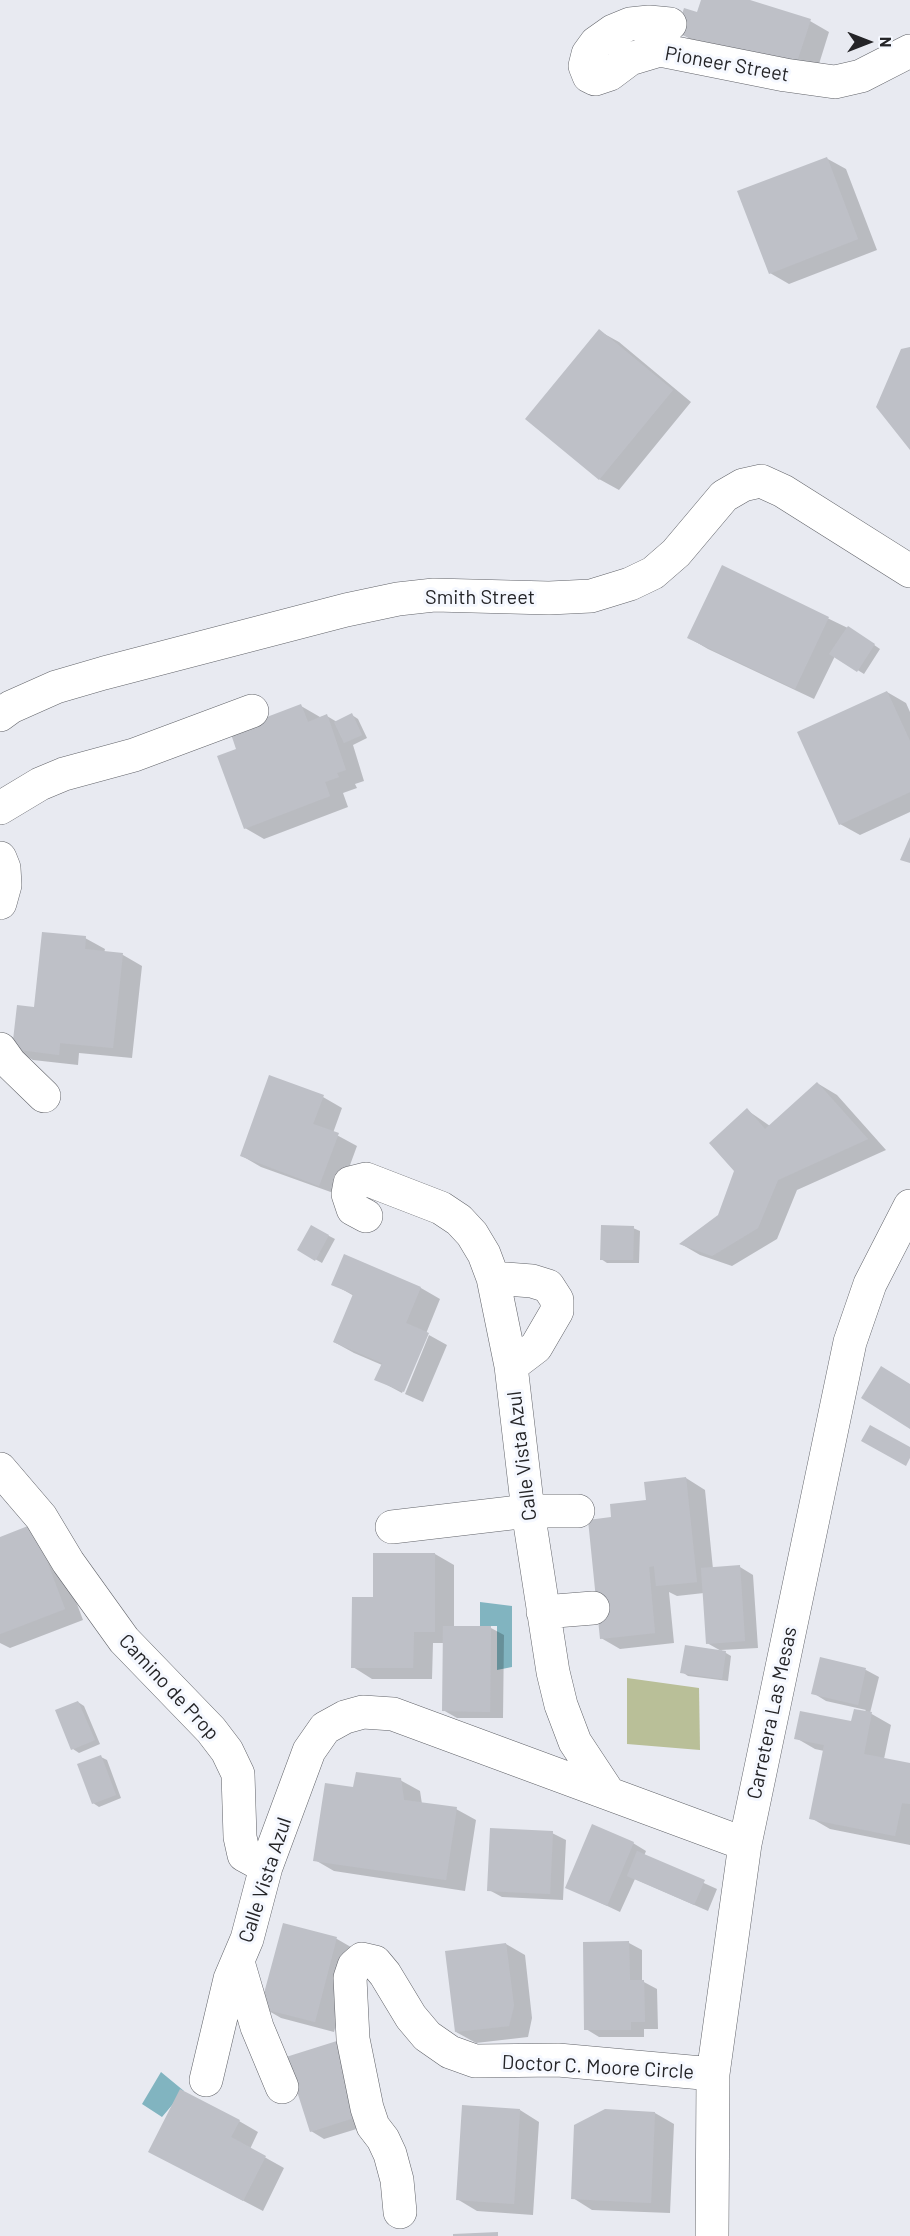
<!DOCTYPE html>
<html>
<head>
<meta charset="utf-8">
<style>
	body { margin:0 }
	#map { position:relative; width:910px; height:2236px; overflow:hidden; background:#e8eaf1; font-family:Barlow,sans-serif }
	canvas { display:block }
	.north { position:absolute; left:838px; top:12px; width:60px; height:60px; -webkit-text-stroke:4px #f5f8ff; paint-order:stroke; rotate:90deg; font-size:16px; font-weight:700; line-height:24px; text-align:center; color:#242427 }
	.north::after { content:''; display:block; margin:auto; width:21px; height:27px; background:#242427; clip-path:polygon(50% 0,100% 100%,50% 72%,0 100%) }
</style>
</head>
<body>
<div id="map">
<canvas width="910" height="2236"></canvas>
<div class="north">N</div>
</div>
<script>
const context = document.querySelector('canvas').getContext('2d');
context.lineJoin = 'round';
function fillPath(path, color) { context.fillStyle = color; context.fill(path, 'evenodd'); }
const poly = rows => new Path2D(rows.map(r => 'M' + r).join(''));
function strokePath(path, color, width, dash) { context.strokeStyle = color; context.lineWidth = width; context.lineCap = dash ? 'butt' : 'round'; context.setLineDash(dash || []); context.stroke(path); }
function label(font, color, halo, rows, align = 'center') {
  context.font = font + ' Barlow,sans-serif'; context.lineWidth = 6; context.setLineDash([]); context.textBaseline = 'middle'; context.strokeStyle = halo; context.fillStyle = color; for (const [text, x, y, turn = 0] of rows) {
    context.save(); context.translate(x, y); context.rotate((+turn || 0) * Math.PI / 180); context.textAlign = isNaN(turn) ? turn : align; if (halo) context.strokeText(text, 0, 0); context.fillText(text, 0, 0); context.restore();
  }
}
const green = poly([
	[627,1678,699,1688,700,1750,627,1744]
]);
const water = poly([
	[480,1602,512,1606,512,1667,497,1670,497,1626,480,1626],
	[161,2072,184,2091,162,2117,142,2104]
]);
const shadow = poly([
	[702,0,745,0,810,21,829,32,814,80,697,43,678,32,698,14],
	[826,158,846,169,877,250,789,284,770,273],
	[599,331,619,342,691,402,619,490,599,479],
	[722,567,854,631,880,649,864,674,835,656,814,699,708,649,689,638],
	[887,692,906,703,910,712,910,812,860,835,840,824],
	[301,706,320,717,327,716,337,722,352,715,358,719,367,738,353,745,364,781,355,784,357,788,343,793,348,807,264,839,245,828,238,749],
	[85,938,105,949,104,953,123,955,142,966,132,1058,79,1053,78,1065,33,1060,13,1049],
	[817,1083,837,1095,886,1150,797,1190,777,1239,732,1266,700,1255,681,1244,720,1215,736,1171,747,1110,770,1126],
	[323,1097,342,1108,333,1133,357,1146,339,1195,261,1167,242,1156],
	[312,1227,335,1239,322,1263,299,1250],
	[633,1228,640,1231,639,1263,607,1263,601,1259],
	[344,1256,421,1288,440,1299,402,1393,376,1379,382,1365,354,1353,334,1342,354,1296,333,1284],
	[429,1335,447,1345,423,1402,405,1394],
	[686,1478,705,1490,713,1569,740,1567,753,1575,758,1648,721,1650,731,1656,728,1681,688,1676,682,1672,723,1652,707,1643,704,1593,677,1596,669,1592,674,1643,620,1649,601,1638,612,1518,648,1501],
	[52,1537,83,1620,10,1648,0,1643,0,1538],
	[435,1554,454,1565,454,1627,491,1628,504,1635,503,1718,457,1718,443,1710,444,1643,433,1643,432,1679,372,1679,353,1667],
	[821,1659,866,1670,879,1677,870,1713,891,1725,884,1759,910,1765,910,1845,830,1829,811,1818,824,1751,815,1749,796,1738,853,1723,866,1710,826,1701,813,1693],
	[78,1702,84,1706,100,1744,79,1753,73,1749],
	[101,1757,107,1760,121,1798,99,1807,93,1803],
	[400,1780,420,1791,422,1804,456,1809,476,1820,465,1891,334,1871,315,1860,355,1789],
	[552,1833,566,1840,563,1900,502,1897,489,1890],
	[633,1843,646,1851,644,1856,717,1889,708,1911,635,1879,620,1912,567,1887],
	[284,1925,337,1939,356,1950,334,2032,281,2018,262,2007],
	[629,1943,642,1950,642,1981,657,1989,658,2029,644,2029,644,2037,599,2037,586,2029],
	[506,1944,525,1955,532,2018,528,2037,476,2043,456,2032],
	[288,2058,376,2123,324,2139,311,2131],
	[520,2110,539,2122,533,2215,477,2211,457,2199],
	[606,2111,655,2113,674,2124,670,2213,592,2210,573,2198],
	[239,2121,258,2132,250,2149,284,2168,263,2211,169,2162]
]);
const building = poly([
	[701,0,750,0,811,19,794,71,676,33,684,8,697,12],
	[827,157,858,239,769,274,737,191],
	[599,329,673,390,599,480,525,419],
	[910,347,910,450,876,407,901,349],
	[722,565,829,617,795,689,687,638],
	[848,626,875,644,857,672,829,654],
	[887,691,910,741,910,792,839,825,797,732],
	[301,704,308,722,327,714,346,770,337,773,339,777,325,782,330,796,244,829,217,756,236,749,230,731],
	[352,713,362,735,344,743,334,722],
	[910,837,910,863,900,860],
	[42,932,86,936,85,949,123,953,113,1048,60,1043,59,1055,12,1049,17,1005,34,1007],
	[269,1075,324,1095,313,1124,339,1133,319,1186,240,1156],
	[817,1082,868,1139,778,1180,758,1228,712,1256,679,1244,718,1215,734,1171,709,1143,747,1108,765,1129],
	[311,1225,329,1235,315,1261,297,1250],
	[601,1225,634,1226,633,1260,600,1260],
	[344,1254,421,1287,406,1323,429,1333,404,1392,374,1380,382,1363,333,1342,353,1294,331,1285],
	[881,1366,910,1384,910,1429,861,1398],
	[870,1425,910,1447,910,1458,906,1466,861,1441],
	[686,1477,697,1582,656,1586,654,1566,649,1567,655,1633,600,1639,588,1520,611,1517,610,1504,646,1500,644,1482],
	[33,1524,65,1609,0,1634,0,1537],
	[373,1553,435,1553,435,1632,414,1632,413,1668,351,1668,352,1597,373,1597],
	[740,1565,745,1641,706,1644,701,1568],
	[443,1626,491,1626,490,1712,442,1711],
	[685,1645,726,1651,722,1679,680,1673],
	[820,1657,866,1668,858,1705,811,1694],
	[78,1701,95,1740,71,1750,55,1710],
	[854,1709,872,1712,864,1754,910,1763,910,1804,902,1803,895,1836,809,1819,824,1745,794,1739,800,1711,851,1721],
	[101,1755,116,1795,92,1804,77,1764],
	[356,1772,401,1778,404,1800,457,1807,446,1880,313,1861,325,1783,353,1787],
	[592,1824,634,1842,607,1906,565,1888],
	[490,1828,553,1831,550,1894,487,1891],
	[637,1851,705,1880,694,1905,627,1876],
	[283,1923,337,1937,315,2022,260,2008],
	[629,1941,630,1980,644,1980,645,2022,631,2022,631,2030,584,2030,583,1942],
	[506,1943,514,2006,509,2026,455,2032,445,1951],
	[340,2040,363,2115,310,2132,286,2057],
	[180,2089,240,2120,231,2137,266,2156,243,2201,148,2152],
	[462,2105,520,2109,514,2204,456,2200],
	[605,2109,655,2112,651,2203,571,2199,574,2125],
	[498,2232,498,2236,453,2236,453,2234]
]);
const minor = poly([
	[670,24,649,22,630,24,613,31,596,43,588,54,585,66,589,76,595,79,610,74,630,59,660,50,785,75,835,82,861,76,910,51],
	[0,715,11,707,56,687,104,673,346,610,398,599,434,595,549,598,591,596,630,584,653,573,676,553,724,496,743,485,761,481,783,491,910,571],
	[0,808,40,784,64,774,134,755,252,711],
	[0,858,4,868,5,885,0,903],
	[0,1049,10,1063,44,1096],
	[366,1216,353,1209,348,1194,350,1183,366,1179,441,1208,459,1220,472,1234,484,1254,493,1278,511,1366,528,1511,553,1672,561,1705,575,1742,608,1792],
	[493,1278,532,1281,548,1286,557,1300,557,1311,536,1347,511,1366],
	[0,1469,41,1517,68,1562,124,1640,211,1730,227,1751,238,1774,240,1837,244,1855,266,1867],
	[392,1527,528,1511,578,1511],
	[543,1612,593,1608],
	[238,1962,257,2027,282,2087],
	[206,2080,230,1979,247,1939,266,1867,309,1751,325,1728,345,1717,363,1712,393,1714,745,1844],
	[400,2212,397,2180,390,2154,383,2139,373,2126,367,2108,353,2039,350,1978,354,1966,362,1959,375,1962,385,1974,411,2017,427,2036,450,2052,475,2061,558,2060,713,2074],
	[712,2236,713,2074,745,1844,850,1342,870,1284,910,1206]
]);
const streetNames = [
	["Pioneer Street",727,64,10],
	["Smith Street",480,597],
	["Calle Vista Azul",522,1456,-97],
	["Camino de Prop",169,1687,47],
	["Carretera Las Mesas",772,1713,-78],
	["Calle Vista Azul",265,1880,-72],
	["Doctor C. Moore Circle",598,2067,3]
];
fillPath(green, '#b9bf98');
fillPath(water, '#81b4c0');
fillPath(shadow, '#0003');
fillPath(building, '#bec0c7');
strokePath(minor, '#616369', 34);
strokePath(minor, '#fff', 33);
label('20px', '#242427', '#f5f8ff', streetNames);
</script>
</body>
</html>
